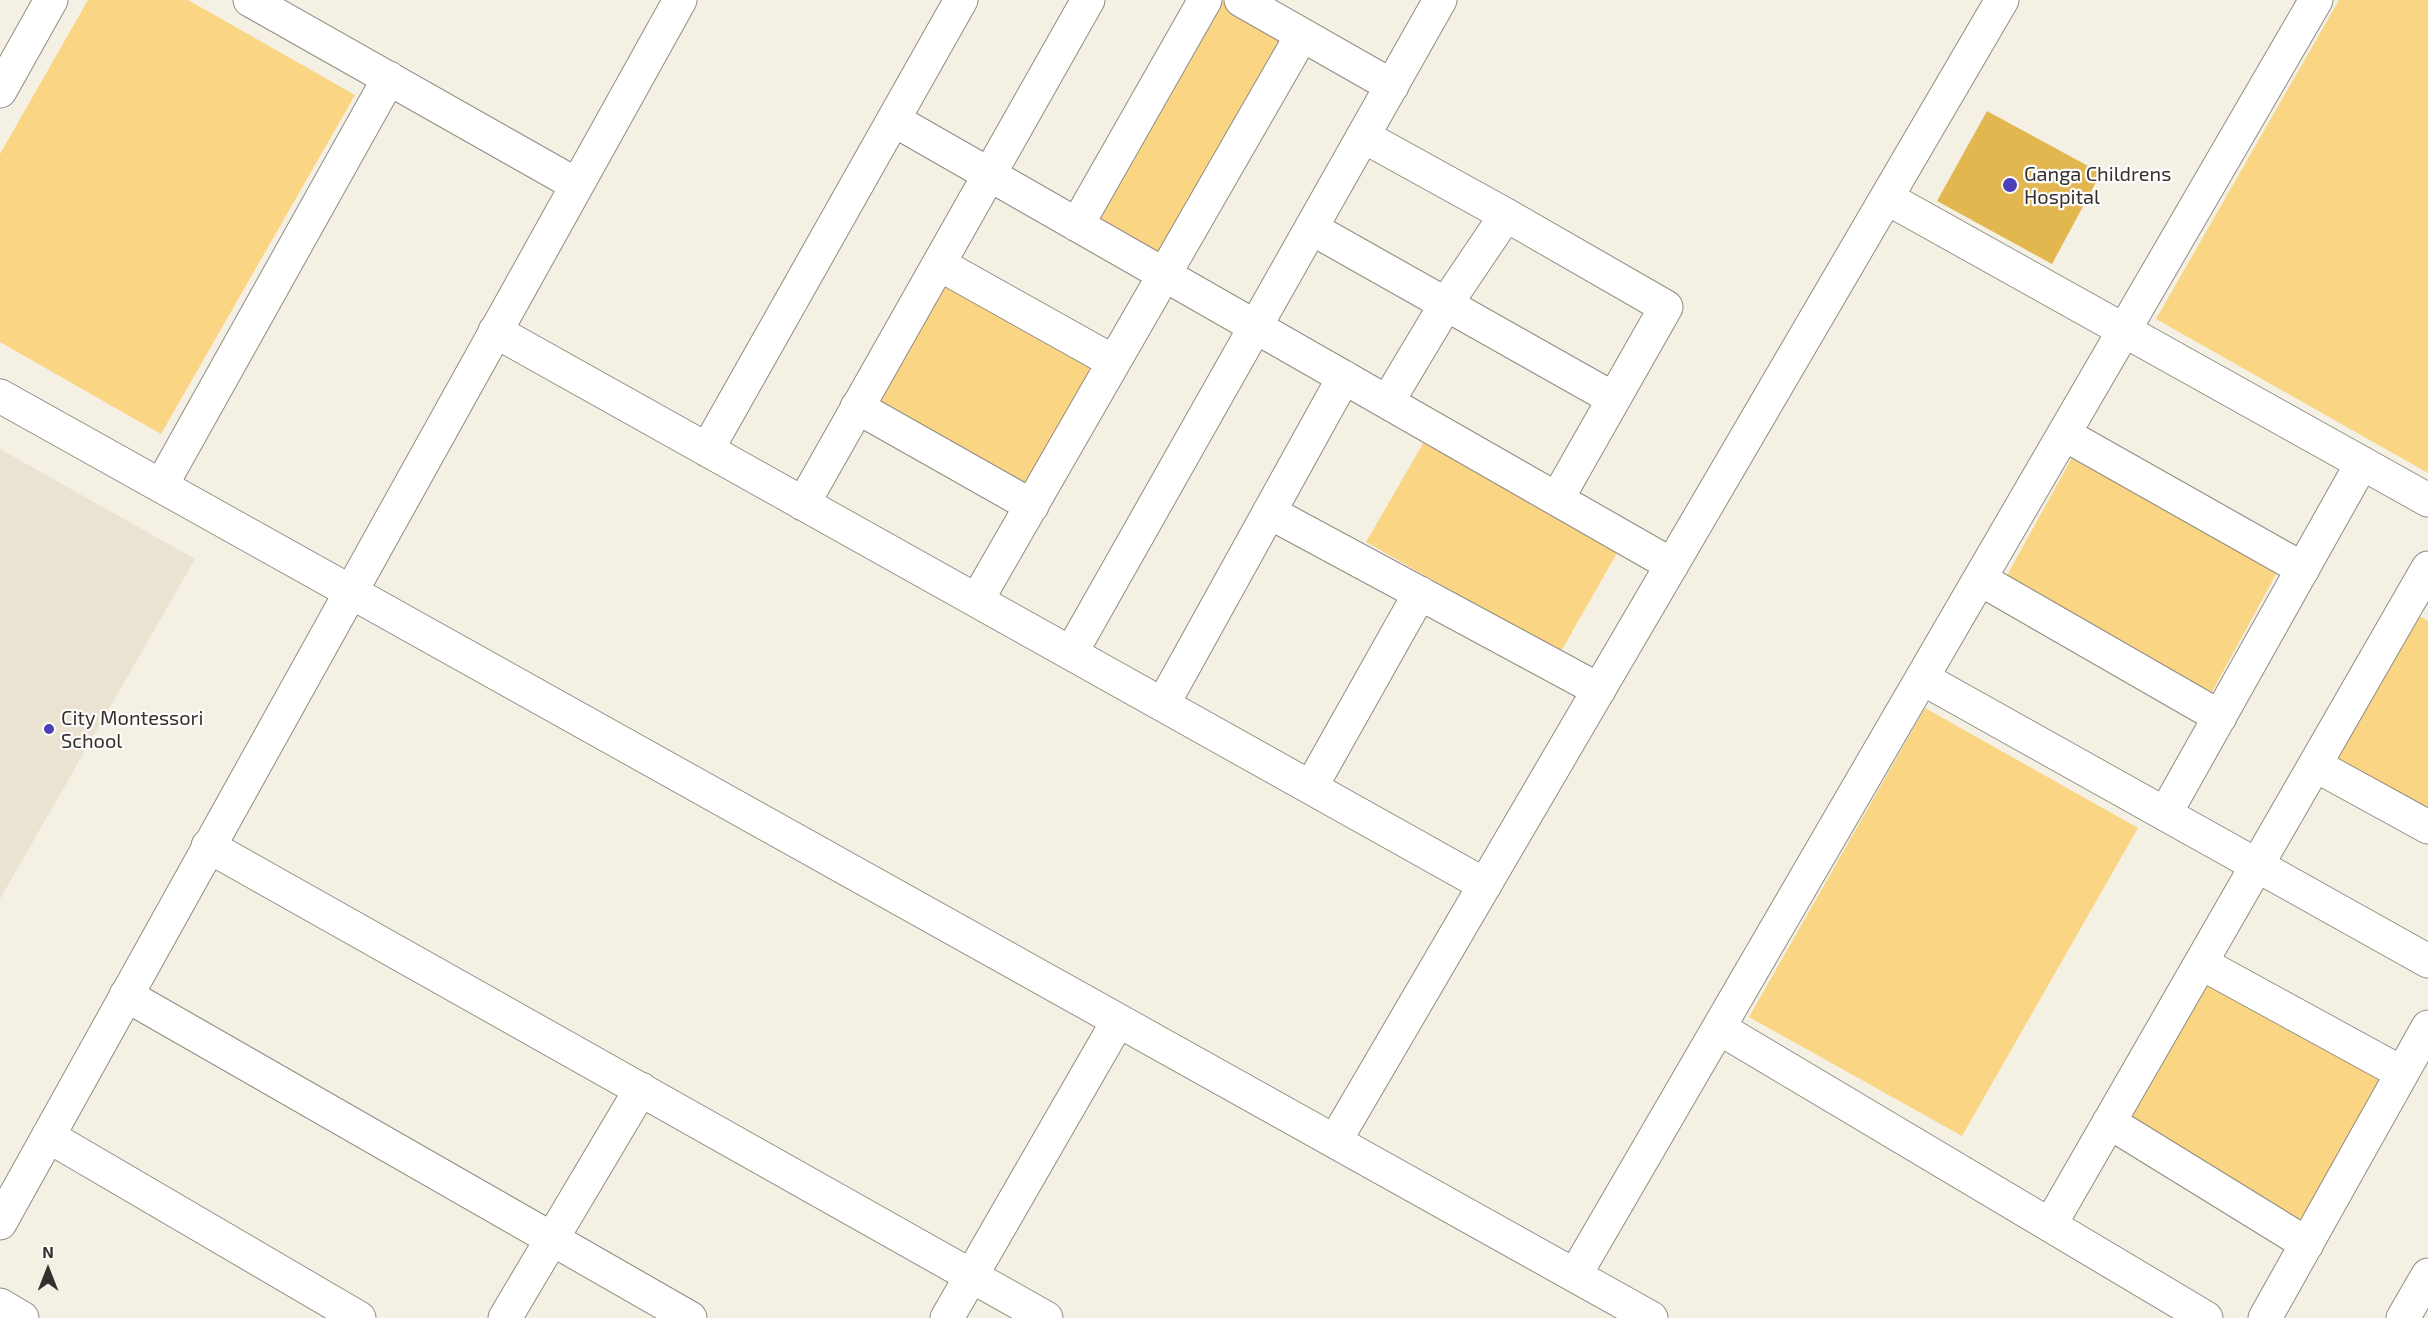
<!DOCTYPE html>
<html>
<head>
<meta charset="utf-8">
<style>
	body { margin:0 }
	#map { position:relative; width:2428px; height:1318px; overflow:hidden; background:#f5f0e4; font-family:"Exo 2",sans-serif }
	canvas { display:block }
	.north { position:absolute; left:18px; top:1240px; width:60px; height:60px; -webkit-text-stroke:4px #fefdfb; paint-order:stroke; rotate:0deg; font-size:16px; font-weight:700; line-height:24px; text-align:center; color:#33312d }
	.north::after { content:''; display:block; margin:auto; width:21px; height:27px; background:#33312d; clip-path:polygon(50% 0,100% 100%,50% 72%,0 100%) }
</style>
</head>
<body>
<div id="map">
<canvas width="2428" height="1318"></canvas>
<div class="north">N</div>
</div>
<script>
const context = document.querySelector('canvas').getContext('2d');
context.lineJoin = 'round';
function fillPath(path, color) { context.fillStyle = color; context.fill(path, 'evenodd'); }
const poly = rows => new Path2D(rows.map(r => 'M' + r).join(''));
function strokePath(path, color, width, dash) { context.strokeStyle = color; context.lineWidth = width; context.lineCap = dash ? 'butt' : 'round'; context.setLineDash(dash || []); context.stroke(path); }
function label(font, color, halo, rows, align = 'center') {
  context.font = font + ' "Exo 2",sans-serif'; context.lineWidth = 4.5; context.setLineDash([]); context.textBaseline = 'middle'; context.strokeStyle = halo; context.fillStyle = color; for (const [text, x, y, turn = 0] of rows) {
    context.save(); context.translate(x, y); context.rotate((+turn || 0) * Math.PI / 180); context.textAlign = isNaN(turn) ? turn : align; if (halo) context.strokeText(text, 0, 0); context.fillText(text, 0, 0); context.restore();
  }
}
const built = poly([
	[0,449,195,559,0,899]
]);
const green = poly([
	[88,0,188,0,355,95,161,434,0,342,0,154],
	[1221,0,1285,35,1161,256,1097,220],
	[2339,0,2428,0,2428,473,2156,319],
	[943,279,1099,367,1028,491,873,404],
	[1428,435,1621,546,1560,653,1366,542],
	[2074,454,2280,567,2212,692,2005,579],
	[2416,614,2428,621,2428,811,2333,756],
	[1925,708,2138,828,1962,1136,1749,1017],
	[2207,981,2383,1082,2303,1221,2126,1120]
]);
const building = poly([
	[1987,111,2101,173,2052,264,1937,201]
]);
const minor = poly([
	[250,0,577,185],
	[1241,0,1392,86],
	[0,91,51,0],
	[894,120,1672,565],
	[1363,136,1506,215,1666,307,1557,499],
	[1887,198,2428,500],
	[1077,225,1205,0],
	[1311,228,1614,399],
	[939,264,1114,362],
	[495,331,1485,885],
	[0,396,1651,1318],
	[1388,401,1446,304,1506,215],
	[857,407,1032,506],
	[2064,434,2303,569],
	[707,450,961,0],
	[161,486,389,78],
	[803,504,1088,0],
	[1269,512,1599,690],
	[1980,579,2220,717],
	[977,600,1302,35],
	[1071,653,1440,0],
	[1922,678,2428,961],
	[1163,704,1344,377],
	[2315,765,2428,827],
	[1311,787,1420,593],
	[2165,814,2362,463],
	[208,846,1046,1318],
	[2201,963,2402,1073],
	[126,995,690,1318],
	[1719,1028,2206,1318],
	[2109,1122,2307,1244],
	[48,1136,359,1318],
	[1335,1141,2002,0],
	[0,1223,680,0],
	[2050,1225,2428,568],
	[1575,1275,2316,0],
	[0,1305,22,1318],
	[505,1318,641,1089],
	[947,1318,1118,1021],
	[2265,1318,2428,1027],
	[2403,1318,2428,1275]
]);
const markers = [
	[2010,185,8,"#4a40b7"],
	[49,729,6,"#4a40b7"]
];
const poiNames = [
	["Ganga Childrens",2024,174],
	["Hospital",2024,197],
	["City Montessori",61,718],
	["School",61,741]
];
fillPath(built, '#ebe3d1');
fillPath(green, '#fad583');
fillPath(building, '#e2b750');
strokePath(minor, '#918c82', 35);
strokePath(minor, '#fff', 33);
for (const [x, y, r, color] of markers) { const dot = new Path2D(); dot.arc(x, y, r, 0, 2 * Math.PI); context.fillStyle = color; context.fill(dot); strokePath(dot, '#fefdfb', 2); }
label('20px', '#33312d', '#fefdfb', poiNames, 'left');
</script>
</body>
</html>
